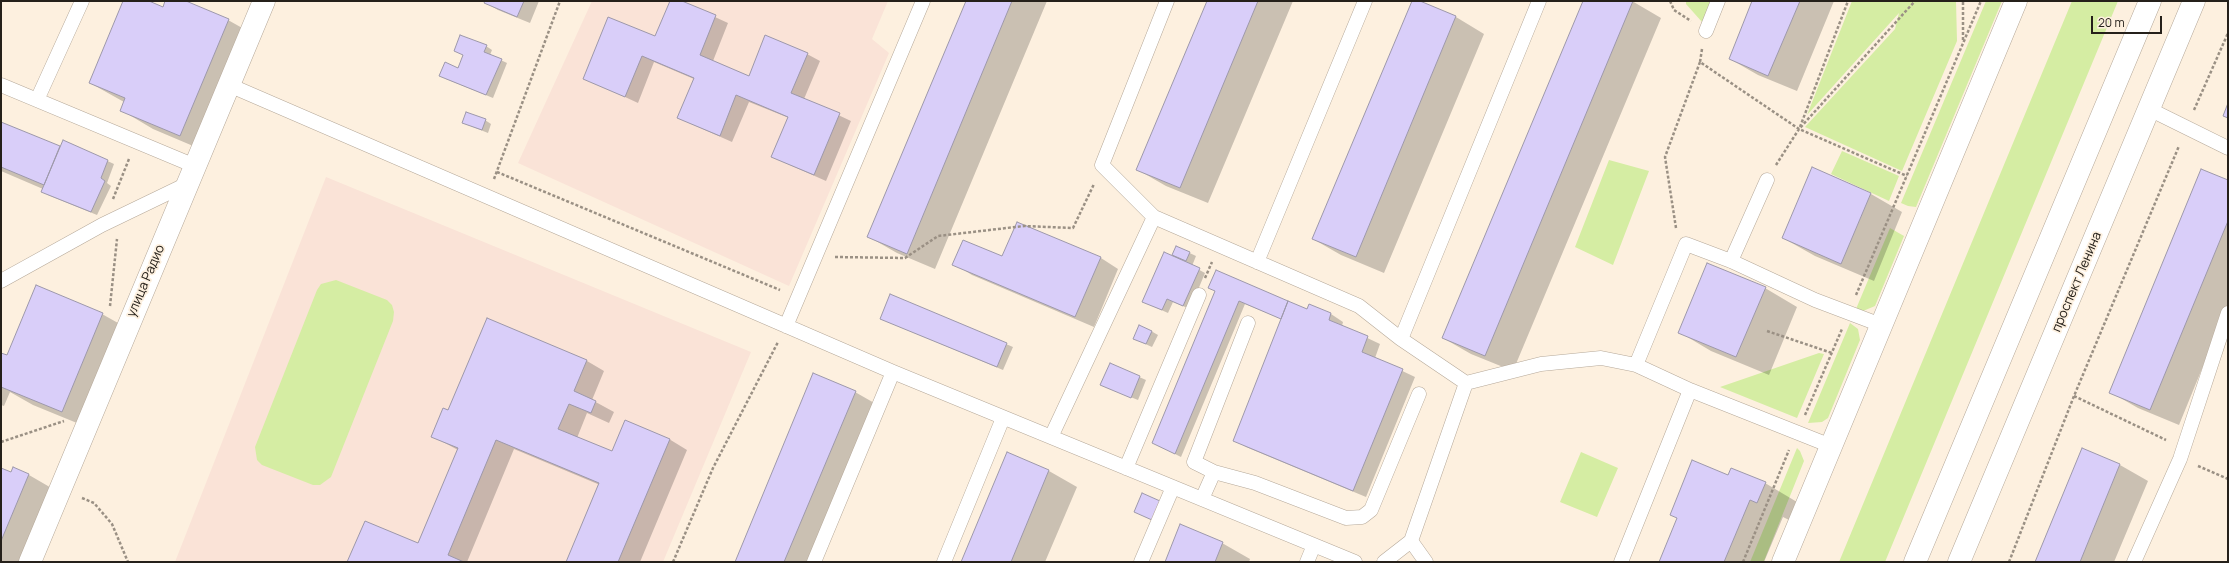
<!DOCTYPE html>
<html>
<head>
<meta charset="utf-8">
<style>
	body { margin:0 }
	#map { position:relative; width:2229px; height:563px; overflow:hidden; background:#fdf0df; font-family:Manrope,sans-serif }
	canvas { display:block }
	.frame { position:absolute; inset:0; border:2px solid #25201a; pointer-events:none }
	.scale { position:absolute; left:2091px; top:16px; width:71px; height:18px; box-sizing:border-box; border:2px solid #25201a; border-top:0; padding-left:5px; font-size:12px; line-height:14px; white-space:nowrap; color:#25201a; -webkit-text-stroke:3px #fdf0df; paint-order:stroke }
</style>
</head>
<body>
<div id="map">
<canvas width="2229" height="563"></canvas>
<div class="frame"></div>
<div class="scale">20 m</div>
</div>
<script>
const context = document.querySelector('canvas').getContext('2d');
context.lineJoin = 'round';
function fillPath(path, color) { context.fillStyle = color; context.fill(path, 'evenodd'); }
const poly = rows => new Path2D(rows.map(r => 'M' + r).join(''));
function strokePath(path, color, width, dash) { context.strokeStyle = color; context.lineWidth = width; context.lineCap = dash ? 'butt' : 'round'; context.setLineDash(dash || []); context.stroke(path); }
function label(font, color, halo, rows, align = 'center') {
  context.font = font + ' Manrope,sans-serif'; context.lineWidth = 3.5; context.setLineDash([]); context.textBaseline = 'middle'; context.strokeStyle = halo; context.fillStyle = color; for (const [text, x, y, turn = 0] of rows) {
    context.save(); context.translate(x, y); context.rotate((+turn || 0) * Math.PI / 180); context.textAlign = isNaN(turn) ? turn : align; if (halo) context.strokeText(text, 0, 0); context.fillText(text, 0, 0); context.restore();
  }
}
const education = poly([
	[592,1,888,1,872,39,889,53,789,286,518,163],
	[326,177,751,352,663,562,175,562]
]);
const green = poly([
	[1686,1,1711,1,1702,22,1686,4],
	[1852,1,1956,1,1957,41,1902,171,1805,127,1895,29,1899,13,1807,115],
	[1986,1,2002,1,1916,207,1908,206,1901,203],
	[2072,1,2118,1,1885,562,1839,562],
	[1842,151,1899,176,1889,201,1831,174],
	[1609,160,1649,171,1613,265,1575,247],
	[1890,228,1904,236,1875,306,1863,311,1856,309],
	[336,280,387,300,392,305,394,312,393,321,331,477,320,485,313,485,262,465,257,460,255,447,317,290,321,284],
	[1850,323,1858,329,1860,340,1828,418,1822,422,1808,423],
	[1819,353,1824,354,1797,418,1720,387],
	[1797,448,1800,451,1804,461,1764,561,1750,562],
	[1581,452,1618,468,1597,517,1560,502]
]);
const shadow = poly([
	[124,1,146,1,164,8,167,1,183,1,228,20,260,38,212,154,153,129,121,110,124,102,90,83],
	[486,1,539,1,530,23,498,10,486,3],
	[671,1,680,1,728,23,713,61,749,77,807,54,820,61,804,99,851,121,826,181,772,157,789,118,749,102,732,142,678,118,694,79,654,62,638,103,584,78,656,38],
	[967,1,1047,1,935,269,897,253,869,237],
	[1208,1,1293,1,1208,203,1166,186,1138,170],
	[1413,1,1456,17,1484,34,1384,273,1341,255,1313,239],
	[1584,1,1632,1,1661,18,1513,371,1471,354,1443,338],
	[1753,1,1834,1,1797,91,1758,75,1730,59],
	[486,46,492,50,490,55,507,63,493,98,446,79,458,69,464,55],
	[485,120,491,124,488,133,463,123],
	[1,123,61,148,64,141,114,164,107,183,111,186,97,215,48,195,43,189,1,171],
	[2228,181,2228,305,2179,425,2138,408,2110,392],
	[1871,194,1902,212,1874,281,1815,256,1783,238],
	[1017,223,1101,258,1118,269,1094,327,972,275,954,264,1003,257],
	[1177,247,1196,256,1192,266,1205,273,1190,309,1173,302,1168,313,1150,305],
	[1765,288,1797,307,1769,375,1711,351,1679,332],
	[1216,291,1307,310,1310,306,1331,314,1343,322,1342,326,1380,344,1375,358,1415,377,1366,497,1246,447,1234,440,1282,319,1245,304,1181,457,1159,446],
	[891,295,1013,347,1003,370,881,319],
	[102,314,134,332,94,430,33,405,10,392,4,406,1,405,1,354,8,356],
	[1151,331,1158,335,1152,347,1134,339],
	[587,361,604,371,592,400,614,412,609,423,587,413,577,438,613,453,669,439,687,450,640,562,567,562,600,485,514,449,467,562,348,562,418,544,458,450,432,436,449,411],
	[1110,364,1146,380,1138,400,1108,388],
	[855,392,883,408,819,562,736,562],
	[1007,454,1049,471,1077,487,1045,562,962,562],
	[2120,465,2148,481,2114,562,2036,562],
	[1,469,11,473,29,475,60,493,32,562,1,562],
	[1728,476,1765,483,1797,502,1789,520,1783,517,1764,562,1660,562],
	[1222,543,1250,559,1249,562,1166,562]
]);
const building = poly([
	[123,1,149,1,163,7,165,1,186,1,229,19,180,136,120,111,125,98,89,83,123,1],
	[485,1,524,1,517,17,484,3,485,1],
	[670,1,682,1,716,15,700,55,749,76,765,35,808,53,791,93,840,113,814,175,771,157,788,117,736,95,720,136,677,118,694,78,642,56,625,97,583,79,608,17,655,36,670,1],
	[966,1,1012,1,907,254,867,237,966,1],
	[1207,1,1258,1,1180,188,1136,170,1207,1],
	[1412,1,1420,1,1456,16,1356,257,1312,239,1412,1],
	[1583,1,1633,1,1485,356,1442,338,1583,1],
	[1752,1,1800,1,1768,76,1729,59,1752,1],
	[460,35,487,45,484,52,502,59,486,95,439,76,445,62,458,68,463,55,454,51,460,35],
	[2228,103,2228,118,2223,116,2228,103],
	[466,112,486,119,482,130,462,123,466,112],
	[1,122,60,146,44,185,1,167,1,122],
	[63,140,108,160,101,178,105,181,91,212,41,192,63,140],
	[1812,167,1871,193,1841,264,1782,238,1812,167],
	[2201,169,2228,180,2228,221,2150,410,2109,393,2201,169],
	[1017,222,1101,257,1075,317,952,265,963,240,1002,256,1017,222],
	[1176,246,1190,252,1186,261,1172,255,1176,246],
	[1164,252,1200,268,1183,306,1167,299,1162,310,1142,302,1164,252],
	[1707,263,1766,287,1736,357,1678,333,1707,263],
	[1216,270,1288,301,1281,319,1239,301,1175,454,1152,443,1215,291,1208,288,1216,270],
	[36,285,103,313,62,412,1,387,1,353,7,355,36,285],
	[890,294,1007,343,997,367,880,319,890,294],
	[1288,301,1307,309,1309,304,1331,313,1329,320,1368,336,1362,352,1403,369,1353,491,1233,441,1288,301],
	[487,318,587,360,574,391,596,401,591,413,569,404,558,429,612,451,625,420,670,439,618,562,566,562,599,483,496,440,448,555,464,562,347,562,365,521,418,543,458,448,431,437,443,408,448,410,487,318],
	[1139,325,1152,331,1146,344,1133,339,1139,325],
	[1110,363,1140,376,1131,398,1100,385,1110,363],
	[813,373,856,391,784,562,735,562,813,373],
	[2082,448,2120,464,2080,562,2035,562,2082,448],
	[1007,452,1049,470,1011,562,961,562,1007,452],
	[1692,460,1728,475,1731,468,1766,482,1757,503,1750,500,1724,562,1659,562,1677,518,1670,515,1692,460],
	[13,467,29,474,1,541,1,468,11,472,13,467],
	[1142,493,1160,501,1152,520,1134,512,1142,493],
	[1180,524,1223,542,1215,562,1165,562,1180,524]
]);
const path = poly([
	[1670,1,1674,10,1691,21],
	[1963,40,1963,1],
	[1702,49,1700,62,1799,129,1907,176],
	[2194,110,2228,33],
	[1800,127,1848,1],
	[1776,165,1799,129,1915,1],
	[497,172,780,290],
	[494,179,560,1],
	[113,199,129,159],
	[1676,228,1665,157,1700,62],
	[835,257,905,258,938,236,1024,226,1073,228,1094,184],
	[1205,278,1212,262],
	[1856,295,1981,1],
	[110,306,117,239],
	[1767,331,1832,353],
	[2074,396,2166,440],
	[1805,415,1842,329],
	[1,442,64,421],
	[2198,466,2228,479],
	[82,498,94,503,112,524,128,562],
	[673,562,713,468,778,342],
	[1743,562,1789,450],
	[2009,562,2074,396,2179,146]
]);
const service = poly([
	[1167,1,1102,165,1154,217,1359,306,1401,339],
	[1539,1,1401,339,1466,383,1541,364,1601,358,1636,365,1690,390,1831,446],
	[1706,31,1718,1],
	[1,85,195,166],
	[229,85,893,372,1355,562],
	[37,100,82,1],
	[2149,109,2228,148],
	[1731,261,1767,180],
	[1257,262,1365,1],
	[1,281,102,225,187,184],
	[786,326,923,1],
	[1636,365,1686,244,1731,261,1815,300,1881,325],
	[1051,437,1154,217],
	[1126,468,1199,295],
	[1214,472,1194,462,1248,323],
	[1202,499,1214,472,1255,483,1346,518,1362,517,1371,510,1419,394],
	[1411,541,1426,562],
	[814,562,893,372],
	[944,562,1003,418],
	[1141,562,1173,487],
	[1307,562,1314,545],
	[1384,562,1411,541,1466,383],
	[1621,562,1690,390],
	[2134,562,2180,459,2228,313]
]);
const minor = poly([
	[30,562,264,1],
	[1783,562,2016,1]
]);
const primary = poly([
	[1915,562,2150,1],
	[1959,562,2194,1]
]);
const streetNames = [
	["улица Радио",146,281,-67],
	["проспект Ленина",2077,282,-67]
];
fillPath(education, '#fae3d7');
fillPath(green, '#d5eda3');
fillPath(shadow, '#0003');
fillPath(building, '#d9cef9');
strokePath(building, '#9d98aa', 1);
strokePath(service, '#b5a899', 15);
strokePath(minor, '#b5a899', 23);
strokePath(primary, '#b5a899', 23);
strokePath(path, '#9a9084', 2.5, [3, 2]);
strokePath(service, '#fff', 14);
strokePath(minor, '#fff', 22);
strokePath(primary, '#fff', 22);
label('13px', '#25201a', '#fdf0df', streetNames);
</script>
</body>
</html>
